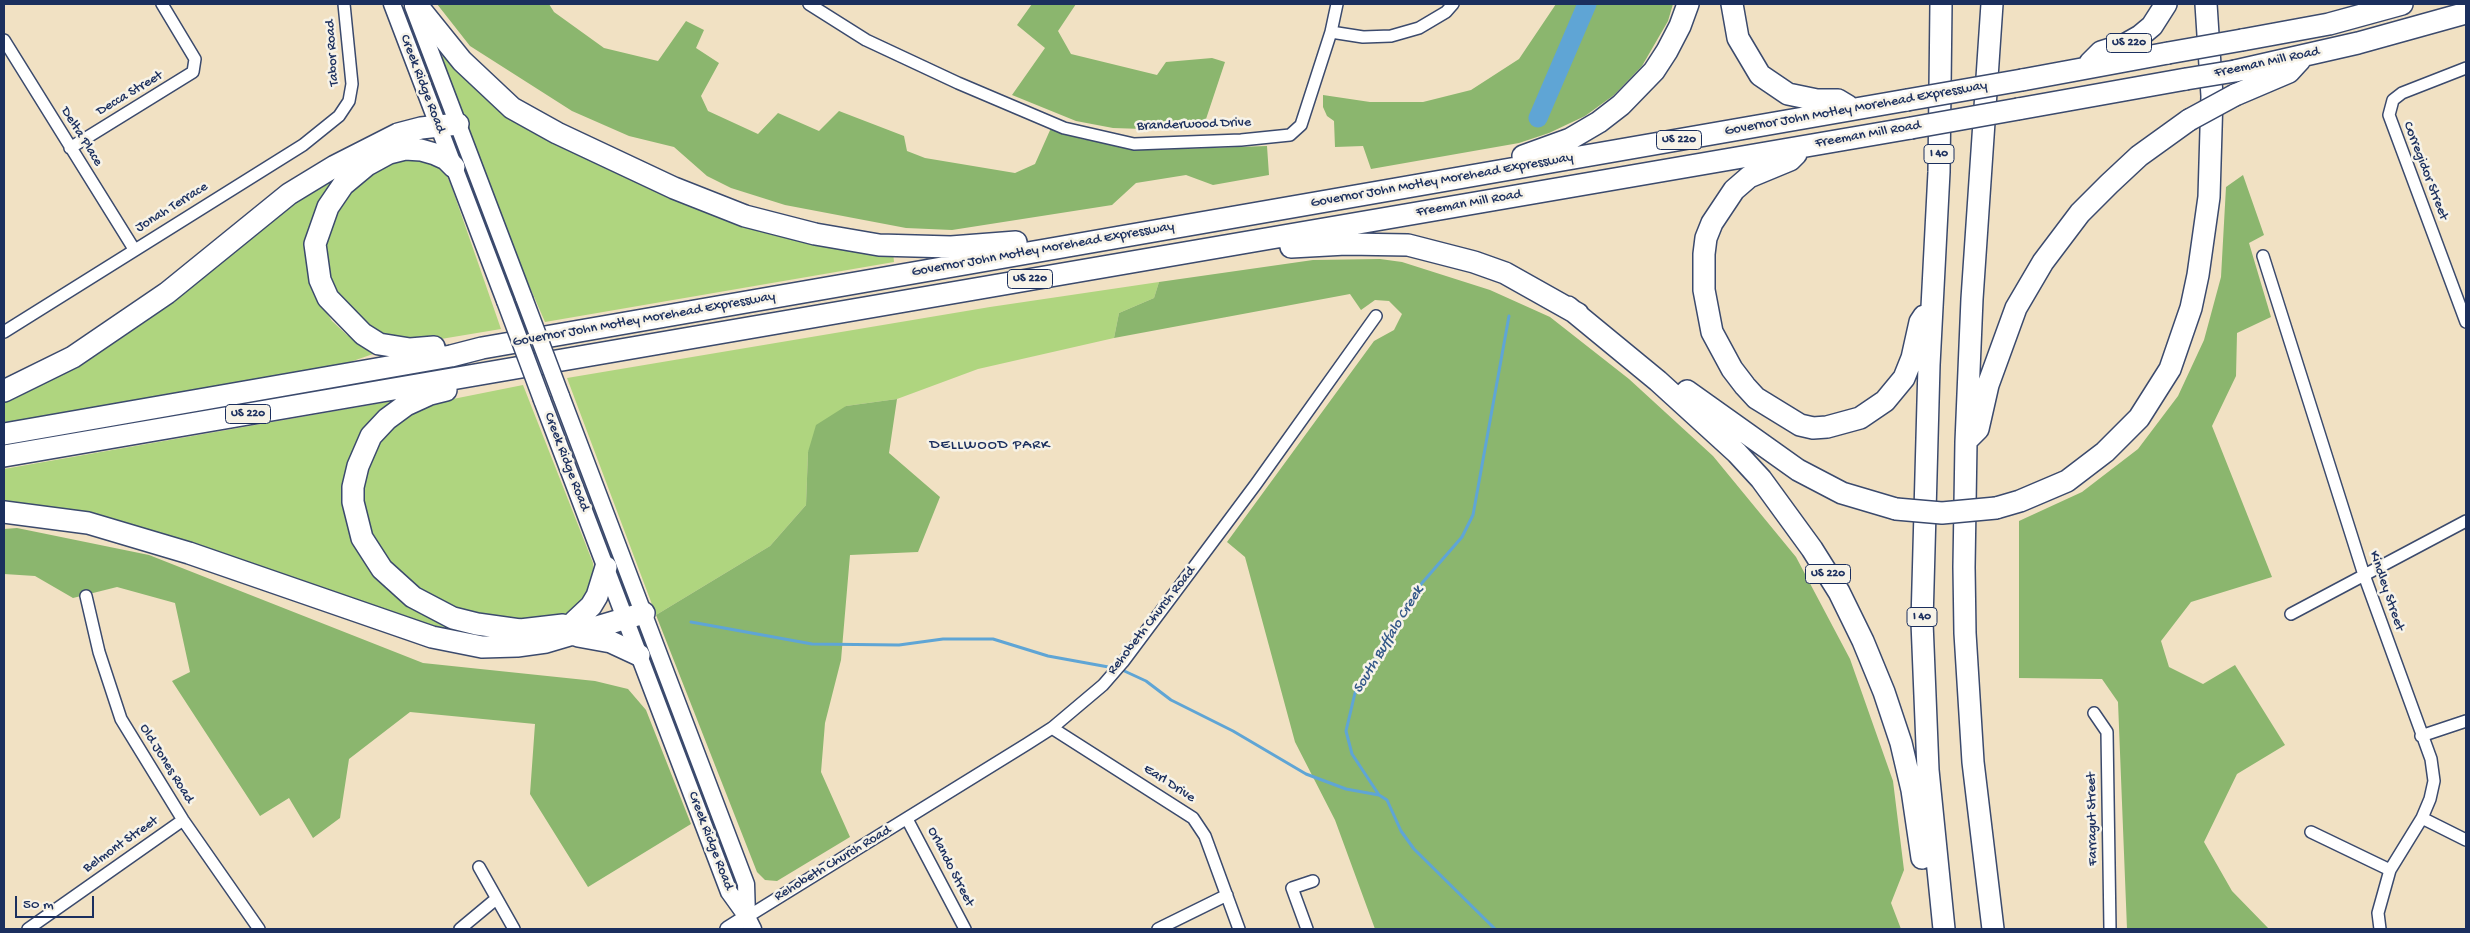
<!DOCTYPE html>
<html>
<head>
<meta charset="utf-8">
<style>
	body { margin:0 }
	#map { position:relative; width:2470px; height:933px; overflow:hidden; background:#f1e1c3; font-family:"Gochi Hand",sans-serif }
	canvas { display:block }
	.frame { position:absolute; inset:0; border:5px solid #1b2f5e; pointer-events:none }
	.scale { position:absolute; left:15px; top:896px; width:79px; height:22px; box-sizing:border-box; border:2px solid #1b2f5e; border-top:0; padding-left:6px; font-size:15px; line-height:18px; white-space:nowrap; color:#1b2f5e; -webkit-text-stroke:4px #f7f3e8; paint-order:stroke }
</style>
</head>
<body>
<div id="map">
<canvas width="2470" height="933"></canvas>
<div class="frame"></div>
<div class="scale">50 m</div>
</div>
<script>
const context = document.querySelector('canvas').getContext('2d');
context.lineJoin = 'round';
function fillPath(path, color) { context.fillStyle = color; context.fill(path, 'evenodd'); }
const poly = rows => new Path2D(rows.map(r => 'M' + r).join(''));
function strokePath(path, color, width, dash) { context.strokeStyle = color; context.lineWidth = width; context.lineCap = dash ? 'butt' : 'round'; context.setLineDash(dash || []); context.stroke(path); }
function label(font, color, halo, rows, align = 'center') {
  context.font = font + ' "Gochi Hand",sans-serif'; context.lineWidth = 5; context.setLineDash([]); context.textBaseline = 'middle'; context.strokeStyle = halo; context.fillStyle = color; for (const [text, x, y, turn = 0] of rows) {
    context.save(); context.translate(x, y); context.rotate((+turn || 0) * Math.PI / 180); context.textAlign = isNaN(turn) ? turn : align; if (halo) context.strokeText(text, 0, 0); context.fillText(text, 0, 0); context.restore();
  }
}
const green = poly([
	[447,54,465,77,704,207,893,252,894,262,545,322,518,260,441,57],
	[399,158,431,162,446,174,451,185,501,329,423,342,396,340,366,329,338,304,323,250,336,208,365,175],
	[339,173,327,197,320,302,332,321,347,335,374,348,376,353,347,363,4,424,4,398],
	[1159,282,1154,298,1119,313,1114,338,978,369,897,399,846,406,808,452,806,505,770,546,656,615,567,378,990,307],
	[523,385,593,563,595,578,590,596,571,614,560,618,519,622,459,611,429,597,399,577,365,528,361,481,383,432,412,412,443,401],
	[398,400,355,453,369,567,502,639,439,632,4,505,4,469]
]);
const forest = poly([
	[437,4,549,4,554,12,604,48,658,61,686,21,704,30,696,48,719,63,701,96,708,111,758,134,778,113,819,131,839,111,904,136,907,151,925,158,1015,173,1035,164,1051,128,1082,139,1148,150,1267,146,1269,175,1213,185,1186,175,1136,183,1112,205,952,230,906,228,785,205,731,188,707,176,674,147,629,136,572,111,470,46],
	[1032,4,1076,4,1058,31,1071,54,1157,75,1166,62,1212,58,1225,62,1204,125,1143,129,1113,128,1076,121,1012,95,1045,48,1017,25],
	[1556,4,1673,4,1668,21,1642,66,1614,95,1585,116,1549,133,1519,143,1371,169,1363,146,1335,147,1334,121,1327,116,1323,107,1323,95,1370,102,1423,102,1471,90,1519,59],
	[2243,175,2264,235,2249,243,2271,317,2237,333,2236,376,2212,426,2272,577,2191,602,2161,641,2169,667,2203,684,2235,665,2285,745,2237,774,2204,842,2232,891,2269,929,2127,929,2118,702,2102,679,2019,678,2019,521,2082,492,2138,449,2178,396,2204,340,2221,277,2226,187],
	[1380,259,1402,262,1490,290,1550,317,1629,379,1713,456,1796,557,1850,659,1893,781,1904,870,1891,903,1901,929,1375,929,1335,820,1295,742,1245,557,1227,542,1374,341,1394,330,1402,314,1389,301,1375,300,1361,310,1350,294,1114,338,1119,313,1154,298,1159,282,1313,260],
	[897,399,889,453,940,497,918,552,850,555,841,660,825,723,821,772,850,837,777,881,765,880,757,872,656,615,770,546,806,505,808,452,816,425,846,406],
	[17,528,149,555,423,663,595,681,628,689,646,710,691,824,588,887,530,794,535,724,410,712,349,759,340,818,313,838,289,798,260,816,172,681,190,672,175,603,117,587,73,598,35,576,4,574,4,529]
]);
const stream = poly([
	[691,622,812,644,899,645,943,639,993,639,1048,656,1114,668],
	[1120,669,1146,681,1171,700,1233,731,1306,774,1346,789,1379,795],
	[1495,929,1414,849,1401,831,1387,800,1379,795,1352,754,1346,731,1355,693,1373,662,1422,583,1462,537,1473,515,1509,316]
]);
const river = poly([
	[1538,118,1587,4]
]);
const minor = poly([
	[809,4,866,40,958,83,1064,128,1134,144,1241,140,1290,135,1301,125,1331,32,1337,4],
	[1331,32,1363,37,1391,36,1419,28,1446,12,1453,4],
	[4,40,134,249],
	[2466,68,2402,93,2393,100,2389,115,2466,322],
	[70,148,193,72,195,59,162,4],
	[2263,256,2364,575,2431,759,2434,781,2430,799,2422,818,2390,870,2378,913,2380,929],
	[4,332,303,145,339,116,349,101,352,84,344,4],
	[86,596,99,652,121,719,183,820,259,929],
	[2291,614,2466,521],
	[2094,713,2107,732,2110,929],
	[1052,728,1193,818,1205,836,1239,929],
	[2421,736,2466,721],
	[2422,818,2466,840],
	[907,819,965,929],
	[2311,832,2390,870],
	[479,867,514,929],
	[747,917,1027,744,1052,728,1103,685,1123,662,1256,484,1376,316],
	[28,929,183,820],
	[460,929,496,899],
	[1158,929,1227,895],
	[1307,929,1292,888,1313,881]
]);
const tertiary = poly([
	[728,929,747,917]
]);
const secondary = poly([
	[392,4,505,301],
	[413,6,524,298],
	[561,396,746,884,747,917],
	[542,400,729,892,747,917,753,929]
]);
const motorway = poly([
	[416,4,462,61,512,108,557,133,674,188,745,216,815,234,879,245,951,247,1016,242],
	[1732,4,1738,38,1760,75,1788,94,1817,100,1838,100,1848,106],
	[1941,4,1939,172,1929,365,1922,622,1928,770,1944,929],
	[1992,4,1972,299,1966,442,1964,567,1965,633,1973,762,1993,929],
	[2242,40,2329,24,2402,4],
	[2090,63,2101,52,2126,44,2140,36,2152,26,2166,4],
	[2235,71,2358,43,2466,13],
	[2022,80,2168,53],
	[2235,95,2289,72,2300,60],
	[2018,109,2186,79],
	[1796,154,1790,160,1749,177,1734,190,1712,223,1706,238,1704,254,1704,290,1712,332,1732,369,1745,386,1756,398,1800,425,1813,428,1827,427,1860,418,1885,401,1904,378,1912,358,1920,322,1924,316],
	[1523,156,1570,139,1599,122,1621,105,1654,71,1667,51,1680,26,1688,4],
	[1291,247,1346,244,1408,245,1474,262,1505,273,1578,314],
	[1568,307,1658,381,1737,453,1761,479,1812,549,1839,592,1863,641,1884,692,1901,743,1912,790,1922,858],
	[434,347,410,349,379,344,363,334,328,298,320,280,315,244,328,207,343,185,367,165,389,153,405,149,421,150,435,154,446,159,454,167],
	[446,390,430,394,406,405,387,419,371,436,358,466,353,487,353,502,362,538,382,569,413,597,453,618,477,624,520,630,563,625],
	[4,391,73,357,167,293,289,194,335,166,398,134,421,128,458,124],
	[1687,391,1798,470,1842,493,1896,509],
	[4,434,451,356,482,348,1907,100],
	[1969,438,1978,429,1988,385,2016,308,2043,262,2080,213,2109,184,2139,156,2189,120],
	[4,456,1911,128],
	[1996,508,2020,501,2067,481,2105,452,2139,418,2170,369,2191,308,2198,275,2209,197,2212,96,2206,4],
	[4,512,88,523,189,553,432,637,482,647,517,646,546,642,644,613],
	[574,622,591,606,597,596,606,567],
	[578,636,611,642,639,655]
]);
const secondaryBridge = poly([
	[524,298,561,396],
	[505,301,542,400]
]);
const motorwayBridge = poly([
	[2168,53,2242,40],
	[2186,79,2235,71],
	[1907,100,2022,80],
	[2189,120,2235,95],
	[1911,128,2018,109],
	[1896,509,1942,513,1996,508]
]);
const shields = [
	[2129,43,45],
	[1679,140,45],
	[1939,154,30],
	[1030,279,45],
	[248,414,45],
	[1828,574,45],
	[1922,617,30]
];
const shieldNames = [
	["US 220",2129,43],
	["US 220",1679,140],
	["I 40",1939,154],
	["US 220",1030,279],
	["US 220",248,414],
	["US 220",1828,574],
	["I 40",1922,617]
];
const streetNames = [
	["Tabor Road",333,53,-94],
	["Freeman Mill Road",2267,63,-12],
	["Creek Ridge Road",422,84,69],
	["Decca Street",130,94,-31],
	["Governor John Motley Morehead Expressway",1856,109,-10],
	["Branderwood Drive",1194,125,-2],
	["Freeman Mill Road",1868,135,-10],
	["Delta Place",81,137,58],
	["Corregidor Street",2425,171,69],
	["Governor John Motley Morehead Expressway",1442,181,-10],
	["Freeman Mill Road",1469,204,-10],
	["Jonah Terrace",172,208,-32],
	["Governor John Motley Morehead Expressway",1043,250,-10],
	["Governor John Motley Morehead Expressway",644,320,-10],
	["Creek Ridge Road",566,462,69],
	["Kindley Street",2386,591,71],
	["Rehobeth Church Road",1152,621,-52],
	["Old Jones Road",166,764,58],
	["Earl Drive",1169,784,33],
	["Farragut Street",2093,819,-91],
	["Creek Ridge Road",710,841,69],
	["Belmont Street",121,845,-35],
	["Rehobeth Church Road",833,864,-31],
	["Orlando Street",950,867,63]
];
const neighbourhoodNames = [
	["DELLWOOD PARK",990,446]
];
const waterNames = [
	["South Buffalo Creek",1389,640,-59]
];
fillPath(green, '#afd57f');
fillPath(forest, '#8bb66e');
strokePath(stream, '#5fa5d5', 3);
strokePath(river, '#5fa5d5', 19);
strokePath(minor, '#3b4a6d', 14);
strokePath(tertiary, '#3b4a6d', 18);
strokePath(secondary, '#3b4a6d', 19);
strokePath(motorway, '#3b4a6d', 24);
strokePath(minor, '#fff', 11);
strokePath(tertiary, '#fff', 15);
strokePath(secondary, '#fff', 16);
strokePath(motorway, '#fff', 21);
strokePath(secondaryBridge, '#3b4a6d', 19, []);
strokePath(motorwayBridge, '#3b4a6d', 24, []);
strokePath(secondaryBridge, '#fff', 16);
strokePath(motorwayBridge, '#fff', 21);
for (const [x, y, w] of shields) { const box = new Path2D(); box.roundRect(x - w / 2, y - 9.5, w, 19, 4); context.fillStyle = '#f7f3e8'; context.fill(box); strokePath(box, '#1b2f5e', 1); }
label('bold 12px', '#1b2f5e', null, shieldNames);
label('14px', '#1b2f5e', '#f7f3e8', streetNames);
context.letterSpacing = '1px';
label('15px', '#1b2f5e', '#f7f3e8', neighbourhoodNames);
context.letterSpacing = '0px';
label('italic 15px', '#335888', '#f7f3e8', waterNames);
</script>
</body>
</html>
